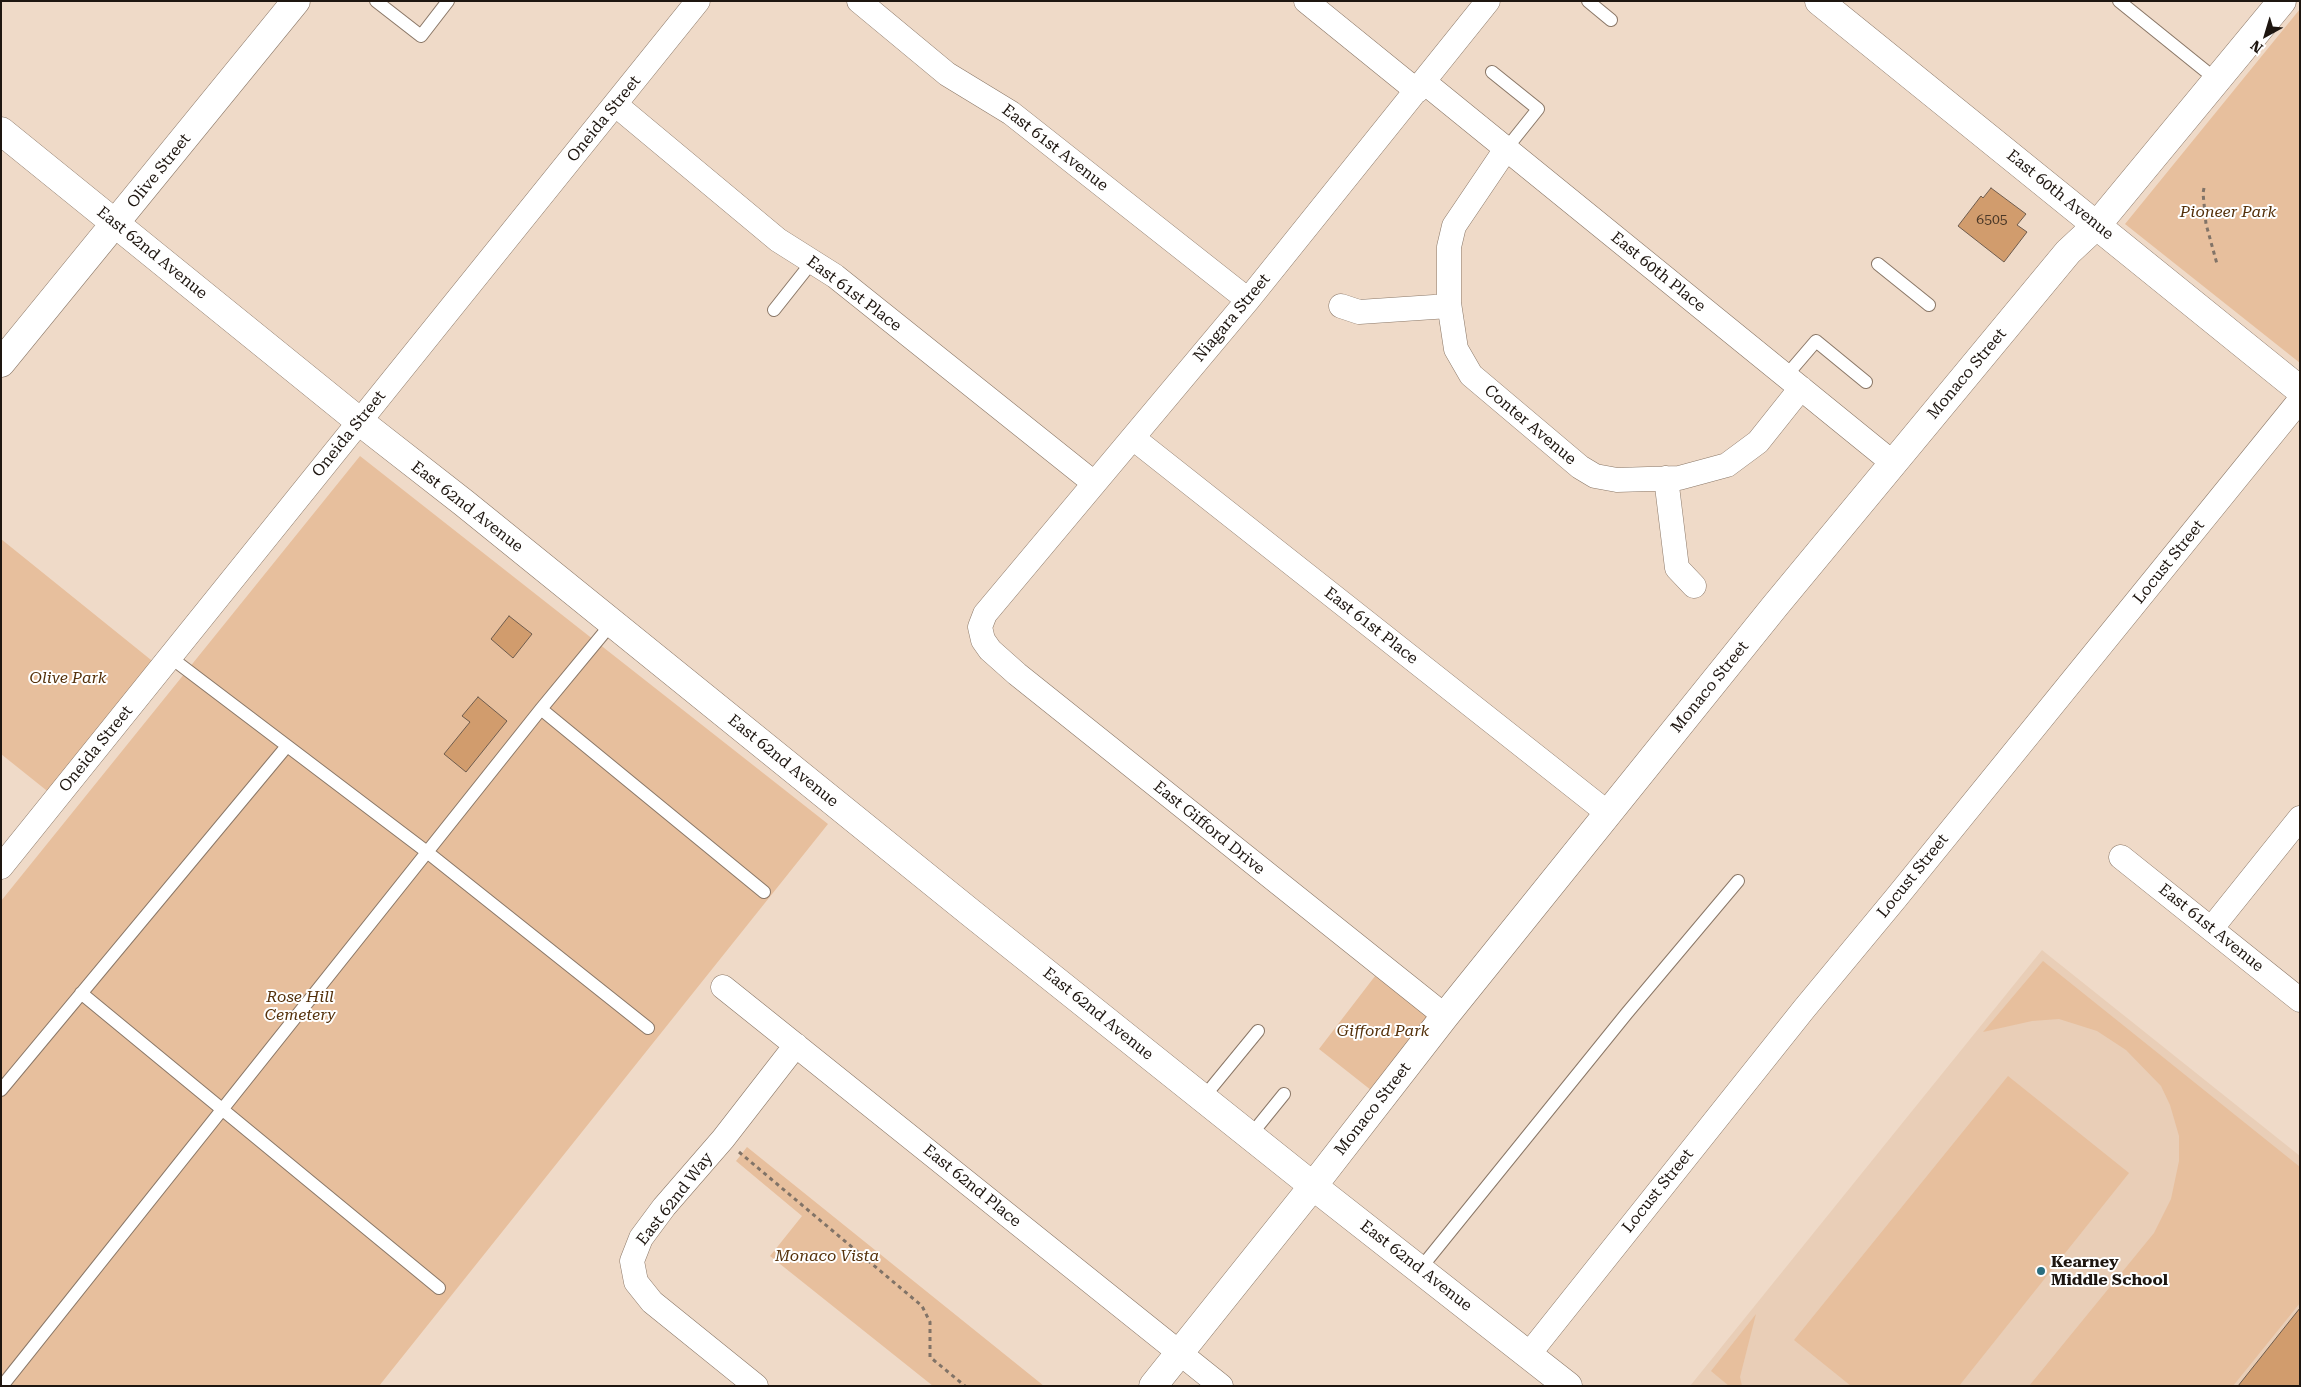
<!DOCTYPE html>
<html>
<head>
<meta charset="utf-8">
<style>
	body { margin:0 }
	#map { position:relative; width:2301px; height:1387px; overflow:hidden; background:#efdac8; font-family:"Roboto Serif",serif }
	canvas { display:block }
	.frame { position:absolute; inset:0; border:2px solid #1e1610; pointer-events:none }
	.north { position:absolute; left:2241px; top:10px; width:50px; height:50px; -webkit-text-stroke:4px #fff; paint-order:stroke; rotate:219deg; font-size:14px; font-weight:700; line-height:20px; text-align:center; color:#1e1610 }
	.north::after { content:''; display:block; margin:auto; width:18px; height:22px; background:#1e1610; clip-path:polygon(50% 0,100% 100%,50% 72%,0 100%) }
</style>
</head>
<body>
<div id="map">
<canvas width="2301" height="1387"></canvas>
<div class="frame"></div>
<div class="north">N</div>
</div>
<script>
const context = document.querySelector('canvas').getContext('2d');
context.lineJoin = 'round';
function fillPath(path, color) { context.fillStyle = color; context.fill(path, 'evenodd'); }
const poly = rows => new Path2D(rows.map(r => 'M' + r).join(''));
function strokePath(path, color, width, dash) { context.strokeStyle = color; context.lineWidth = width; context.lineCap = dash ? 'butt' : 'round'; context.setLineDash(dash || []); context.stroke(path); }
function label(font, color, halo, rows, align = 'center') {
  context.font = font + ' "Roboto Serif",serif'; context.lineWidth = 4; context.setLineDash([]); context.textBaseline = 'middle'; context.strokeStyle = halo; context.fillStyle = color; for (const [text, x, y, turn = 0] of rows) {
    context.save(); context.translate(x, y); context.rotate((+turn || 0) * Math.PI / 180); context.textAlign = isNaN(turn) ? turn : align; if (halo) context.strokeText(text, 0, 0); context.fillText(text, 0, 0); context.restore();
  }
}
const built = poly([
	[2042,950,2300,1156,2300,1386,1690,1386]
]);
const green = poly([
	[2300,9,2300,363,2125,224],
	[360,456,828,824,379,1386,1,1386,1,901],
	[1,539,161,668,56,798,1,754],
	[2043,961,2300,1167,2300,1303,2233,1386,2029,1386,2154,1233,2171,1199,2179,1161,2179,1136,2170,1105,2161,1086,2126,1050,2097,1031,2059,1019,2032,1021,1983,1032],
	[1382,967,1445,1016,1381,1098,1319,1049],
	[2008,1076,2129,1173,1959,1386,1851,1386,1794,1340],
	[747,1147,1044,1386,933,1386,770,1256,802,1216,736,1161],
	[1756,1314,1740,1377,1742,1386,1729,1386,1711,1371]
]);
const building = poly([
	[1991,188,2026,214,2017,225,2027,232,2004,262,1958,226,1981,196,1983,198,1991,188],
	[509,616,532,634,513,658,491,639,509,616],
	[478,697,507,721,466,772,444,754,470,722,462,716,478,697],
	[2300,1308,2300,1386,2238,1386,2300,1308]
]);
const path = poly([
	[2204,188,2203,193,2206,224,2217,264],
	[739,1152,922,1306,930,1322,930,1357,965,1386]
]);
const service = poly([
	[376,1,421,36,448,1],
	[1588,1,1611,20],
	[2119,1,2218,81],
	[1492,72,1538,109,1506,149],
	[1878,264,1929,305],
	[774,310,812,262],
	[1786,376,1816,341,1866,382],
	[170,657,427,852,648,1028],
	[541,709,764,892],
	[81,993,439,1288],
	[1,1090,287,746],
	[1203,1098,1258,1031],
	[1250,1136,1284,1094],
	[1420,1269,1627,1013,1738,881],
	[2,1386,541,709,612,623]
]);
const minor = poly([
	[859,1,947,74,1011,113,1248,300],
	[1306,1,1417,91],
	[1424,82,1893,463],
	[616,105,778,240,835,276,1094,483],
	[1506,149,1454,226,1449,247,1449,303,1456,349,1471,375,1580,467,1595,476,1617,480,1679,478,1727,465,1758,442,1801,388],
	[1341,306,1359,312,1449,306],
	[1133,438,1609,814],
	[1666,478,1677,568,1694,586],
	[2121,857,2300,1000],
	[1,867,698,1],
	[2211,929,2300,818],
	[723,987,1221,1386],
	[1445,1016,1017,674,990,650,983,640,980,627,985,614,1248,300,1488,1],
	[1529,1354,1804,1009,1896,898,2300,400],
	[756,1386,652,1302,636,1282,632,1261,641,1238,664,1207,723,1139,796,1045]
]);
const tertiary = poly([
	[1819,1,2300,390],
	[1,131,359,421,464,503,971,913,1313,1186,1568,1386],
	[1,363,296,1],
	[1153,1386,1313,1186,1445,1016,1775,606,2068,252,2097,225,2282,1]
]);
const markers = [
	[2041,1271,5,"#2a6e7f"]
];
const numberNames = [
	["6505",1992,220]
];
const streetNames = [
	["Oneida Street",604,119,-51],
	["East 61st Avenue",1055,148,38],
	["Olive Street",159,171,-51],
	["East 60th Avenue",2060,195,39],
	["East 62nd Avenue",152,253,39],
	["East 60th Place",1658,272,39],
	["East 61st Place",854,294,37],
	["Niagara Street",1232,318,-50],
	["Monaco Street",1967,374,-50],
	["Conter Avenue",1530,425,40],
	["Oneida Street",349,434,-51],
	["East 62nd Avenue",467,507,38],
	["Locust Street",2169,562,-51],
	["East 61st Place",1371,626,38],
	["Monaco Street",1710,687,-51],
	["Oneida Street",96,749,-51],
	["East 62nd Avenue",783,761,39],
	["East Gifford Drive",1209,828,39],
	["Locust Street",1913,876,-51],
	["East 61st Avenue",2211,928,39],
	["East 62nd Avenue",1098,1014,39],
	["Monaco Street",1373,1109,-52],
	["East 62nd Place",972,1186,39],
	["Locust Street",1658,1191,-51],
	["East 62nd Way",675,1199,-52],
	["East 62nd Avenue",1416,1266,38]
];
const parkNames = [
	["Pioneer Park",2228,212],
	["Olive Park",68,678],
	["Rose Hill",300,997],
	["Cemetery",300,1015],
	["Gifford Park",1383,1031],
	["Monaco Vista",827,1256]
];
const poiNames = [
	["Kearney",2051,1262],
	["Middle School",2051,1280]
];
fillPath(built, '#e9ceb7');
fillPath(green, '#e7bf9d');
fillPath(building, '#d19c6d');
strokePath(building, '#6f5c4d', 1);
strokePath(service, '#8a7767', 14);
strokePath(minor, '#8a7767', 25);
strokePath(tertiary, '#8a7767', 29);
strokePath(path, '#817367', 3, [4, 4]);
strokePath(service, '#fff', 12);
strokePath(minor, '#fff', 24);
strokePath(tertiary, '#fff', 28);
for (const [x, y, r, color] of markers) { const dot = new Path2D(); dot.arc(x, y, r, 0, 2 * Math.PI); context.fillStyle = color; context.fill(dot); strokePath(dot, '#fff', 2); }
label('14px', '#4b3827', null, numberNames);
label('16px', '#1e1610', '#fff', streetNames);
label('italic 16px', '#54300a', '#fff', parkNames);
label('bold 16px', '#1e1610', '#fff', poiNames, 'left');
</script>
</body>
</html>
